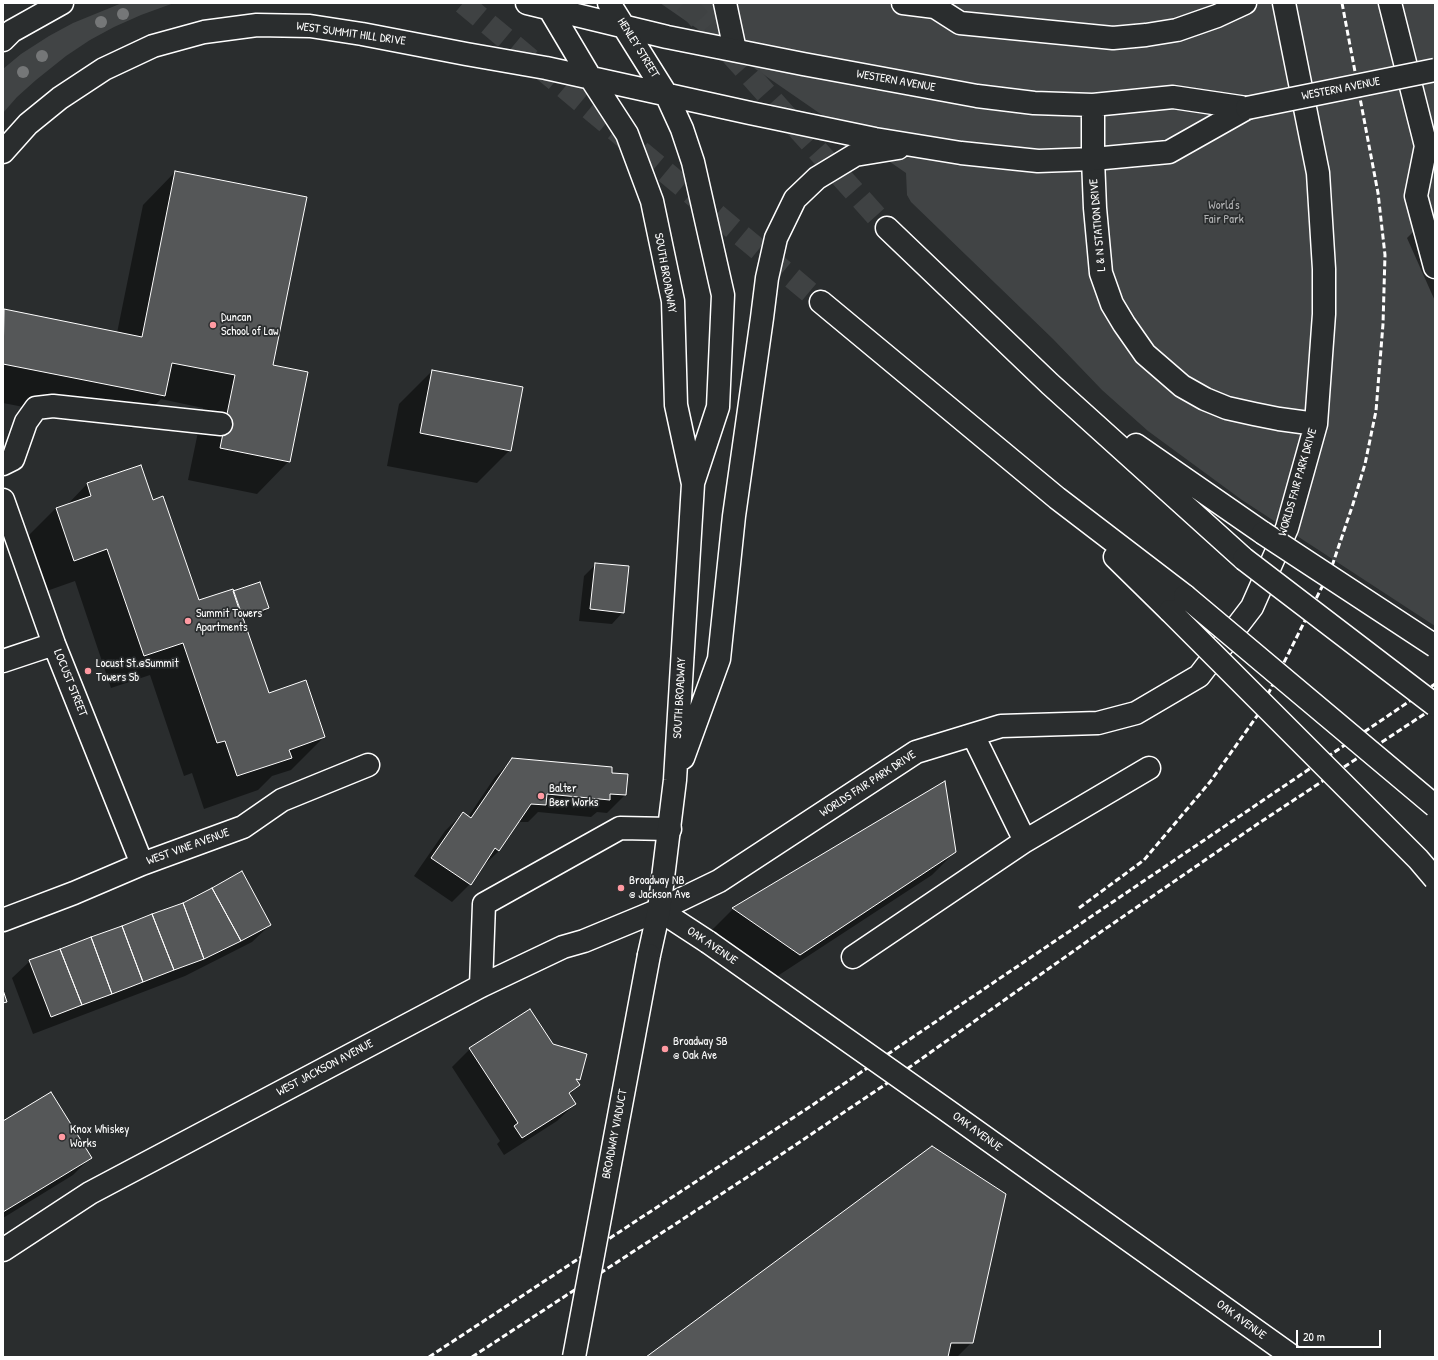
<!DOCTYPE html>
<html>
<head>
<meta charset="utf-8">
<style>
	body { margin:0 }
	#map { position:relative; width:1438px; height:1360px; overflow:hidden; background:#2a2d2e; font-family:"Patrick Hand",sans-serif }
	canvas { display:block }
	.frame { position:absolute; inset:0; border:4px solid #fff; pointer-events:none }
	.scale { position:absolute; left:1296px; top:1330px; width:85px; height:18px; box-sizing:border-box; border:2px solid #fff; border-top:0; padding-left:5px; font-size:12px; line-height:14px; white-space:nowrap; color:#fff; -webkit-text-stroke:3px #2a2d2e; paint-order:stroke }
</style>
</head>
<body>
<div id="map">
<canvas width="1438" height="1360"></canvas>
<div class="frame"></div>
<div class="scale">20 m</div>
</div>
<script>
const context = document.querySelector('canvas').getContext('2d');
context.lineJoin = 'round';
function fillPath(path, color) { context.fillStyle = color; context.fill(path, 'evenodd'); }
const poly = rows => new Path2D(rows.map(r => 'M' + r).join(''));
function strokePath(path, color, width, dash) { context.strokeStyle = color; context.lineWidth = width; context.lineCap = dash ? 'butt' : 'round'; context.setLineDash(dash || []); context.stroke(path); }
function label(font, color, halo, rows, align = 'center') {
  context.font = font + ' "Patrick Hand",sans-serif'; context.lineWidth = 3.5; context.setLineDash([]); context.textBaseline = 'middle'; context.strokeStyle = halo; context.fillStyle = color; for (const [text, x, y, turn = 0] of rows) {
    context.save(); context.translate(x, y); context.rotate((+turn || 0) * Math.PI / 180); context.textAlign = isNaN(turn) ? turn : align; if (halo) context.strokeText(text, 0, 0); context.fillText(text, 0, 0); context.restore();
  }
}
const green = poly([
	[122,3,174,3,141,15,114,27,90,40,66,56,36,80,17,97,3,113,3,69,21,54,49,36,73,23],
	[660,3,1435,3,1435,626,1242,500,1148,431,1102,390,1053,339,911,202,907,195,906,173]
]);
const shadow = poly([
	[175,172,289,461,257,494,188,480,203,408,161,399,132,428,3,403,3,311,4,310,117,333,143,205],
	[1435,213,1435,301,1407,238,1430,215],
	[432,371,510,450,477,483,387,466,399,404],
	[87,484,152,501,198,602,268,608,263,614,243,620,268,694,324,737,291,770,272,776,258,790,204,809,192,773,184,776,150,675,111,688,75,581,41,593,23,541,56,508,67,505],
	[596,564,623,612,612,624,579,621,584,576],
	[513,759,611,774,627,775,625,795,607,813,597,812,591,817,538,812,528,822,518,822,499,851,481,868,470,884,452,902,414,876,445,831,463,813,468,817,495,777],
	[944,783,955,852,932,875,776,977,710,932,733,909],
	[270,925,252,942,185,976,33,1034,12,978,30,961],
	[552,1045,579,1079,577,1082,579,1085,569,1095,575,1104,557,1121,504,1155,497,1144,500,1141,452,1067,470,1049],
	[3,1122,90,1158,73,1175,3,1218],
	[932,1147,972,1342,957,1357,647,1357]
]);
const building = poly([
	[175,171,307,197,273,365,308,372,290,462,220,448,235,375,172,363,165,396,3,364,4,309,142,337,175,171],
	[432,370,523,387,511,451,420,433,432,370],
	[141,465,153,500,163,496,199,600,233,589,269,693,306,680,325,737,289,750,292,758,237,776,225,741,217,743,183,643,144,656,107,549,74,561,56,508,91,496,87,483,141,465],
	[595,563,629,566,624,613,590,609,595,563],
	[260,582,269,608,242,618,233,591,260,582],
	[512,758,612,767,612,773,628,774,626,795,610,794,610,800,547,794,546,805,531,804,499,851,495,848,471,885,431,858,463,812,471,818,512,758],
	[945,781,956,852,800,955,732,908,945,781],
	[242,871,271,925,241,941,212,888,242,871],
	[212,888,241,941,204,959,183,903,212,888],
	[183,903,204,959,174,970,152,914,183,903],
	[152,914,174,970,143,982,122,926,152,914],
	[122,926,143,982,112,994,91,937,122,926],
	[91,937,112,994,82,1005,60,949,91,937],
	[60,949,82,1005,51,1017,29,960,60,949],
	[3,990,7,1002,3,1003,3,990],
	[530,1009,553,1044,587,1054,580,1080,576,1079,580,1085,569,1093,576,1104,522,1138,514,1126,518,1123,469,1048,530,1009],
	[51,1092,92,1158,3,1212,3,1121,51,1092],
	[932,1146,1006,1194,973,1343,951,1343,948,1357,646,1357,932,1146]
]);
const highwayTunnel = poly([
	[463,3,821,302],
	[685,3,887,228]
]);
const minor = poly([
	[725,3,735,50],
	[903,3,935,7,960,23,1113,38,1146,35,1177,30,1217,16,1245,3],
	[1390,3,1426,146,1416,196,1435,267],
	[1093,159,1095,208,1101,273,1112,304,1124,324,1145,354,1182,386,1205,399,1227,408,1254,414,1279,419,1316,424],
	[3,464,13,459,26,422,36,408,53,406,221,424],
	[3,500,54,644,142,864],
	[3,661,54,644],
	[1025,841,1149,768],
	[659,910,708,942],
	[3,920,74,893,142,864,243,827,282,800,368,765],
	[853,957,1025,841,973,735],
	[481,986,484,904,620,828,670,829],
	[3,1250,90,1193,481,986,563,947,584,941,659,910,719,881,916,752,1001,726,1098,723,1136,713,1199,676,1252,607,1287,528,1316,424,1324,314,1324,269,1318,173,1284,3]
]);
const major = poly([
	[527,3,667,37,803,64,977,96,1034,103,1093,105,1173,97,1247,108],
	[546,3,590,77,627,134,652,201,673,301,676,405,693,484,675,780,659,910,649,955],
	[609,3,666,94,682,129,693,162,723,295,718,407,693,483],
	[3,40,12,31,62,3],
	[3,152,28,124,60,98,104,69,153,46,204,32,257,25,310,26,362,34,466,54,546,68,750,113,875,139,961,153,1038,161,1093,159,1169,152,1247,108],
	[1093,159,1093,105],
	[683,758,719,659,734,516,762,318,767,278,776,238,795,199,817,178,855,155,898,148]
]);
const highway = poly([
	[887,228,1050,384,1244,559],
	[821,302,1057,498,1185,596],
	[1136,445,1263,533],
	[1115,557,1170,611]
]);
const rail = poly([
	[1079,908,1144,860,1210,782,1257,716,1331,569,1353,504,1365,464,1376,411,1383,324,1385,255,1378,193,1342,3],
	[429,1357,811,1106,1435,684],
	[472,1357,761,1168,883,1086,1092,938,1256,825,1435,707]
]);
const minorBridge = poly([
	[708,942,945,1109,1293,1357]
]);
const majorBridge = poly([
	[1247,108,1435,70],
	[574,1357,649,955]
]);
const highwayBridge = poly([
	[1263,533,1435,646],
	[1244,559,1435,705],
	[1185,596,1435,806],
	[1170,611,1418,859,1435,879]
]);
const trees = [
	[123,14],
	[101,22],
	[42,56],
	[23,72]
];
const markers = [
	[213,325,4,"#ff9aa2"],
	[188,621,4,"#ff9aa2"],
	[88,671,4,"#ff9aa2"],
	[541,796,4,"#ff9aa2"],
	[621,888,4,"#ff9aa2"],
	[665,1049,4,"#ff9aa2"],
	[62,1137,4,"#ff9aa2"]
];
const streetNames = [
	["WEST SUMMIT HILL DRIVE",351,34,8],
	["HENLEY STREET",638,48,58],
	["WESTERN AVENUE",896,81,10],
	["WESTERN AVENUE",1341,89,-11],
	["L & N STATION DRIVE",1098,225,-95],
	["SOUTH BROADWAY",665,273,80],
	["WORLDS FAIR PARK DRIVE",1298,482,-74],
	["LOCUST STREET",70,683,68],
	["SOUTH BROADWAY",680,698,-87],
	["WORLDS FAIR PARK DRIVE",868,784,-33],
	["WEST VINE AVENUE",188,847,-20],
	["OAK AVENUE",712,946,34],
	["WEST JACKSON AVENUE",325,1068,-28],
	["OAK AVENUE",977,1132,36],
	["BROADWAY VIADUCT",615,1134,-79],
	["OAK AVENUE",1241,1320,36]
];
const parkNames = [
	["World's",1224,206],
	["Fair Park",1224,220]
];
const poiNames = [
	["Duncan",221,318],
	["School of Law",221,332],
	["Summit Towers",196,614],
	["Apartments",196,628],
	["Locust St.@Summit",96,664],
	["Towers Sb",96,678],
	["Balter",549,789],
	["Beer Works",549,803],
	["Broadway NB",629,881],
	["@ Jackson Ave",629,895],
	["Broadway SB",673,1042],
	["@ Oak Ave",673,1056],
	["Knox Whiskey",70,1130],
	["Works",70,1144]
];
fillPath(green, '#414445');
fillPath(shadow, '#0007');
fillPath(building, '#555758');
strokePath(building, '#fff', 1);
strokePath(highwayTunnel, '#3f4243', 22, [22, 11]);
strokePath(minor, '#fff', 25);
strokePath(major, '#fff', 25);
strokePath(highway, '#fff', 25);
strokePath(minor, '#2a2d2e', 22);
strokePath(major, '#2a2d2e', 22);
strokePath(highway, '#2a2d2e', 22);
strokePath(rail, '#fff', 3, [6, 3]);
strokePath(minorBridge, '#fff', 25, []);
strokePath(majorBridge, '#fff', 25, []);
strokePath(highwayBridge, '#fff', 25, []);
strokePath(minorBridge, '#2a2d2e', 22);
strokePath(majorBridge, '#2a2d2e', 22);
strokePath(highwayBridge, '#2a2d2e', 22);
context.fillStyle = '#757778';
for (const [x, y] of trees) { context.beginPath(); context.arc(x, y, 6, 0, 2 * Math.PI); context.fill(); }
for (const [x, y, r, color] of markers) { const dot = new Path2D(); dot.arc(x, y, r, 0, 2 * Math.PI); context.fillStyle = color; context.fill(dot); strokePath(dot, '#2a2d2e', 1.5); }
label('12px', '#fff', '#2a2d2e', streetNames);
label('12px', '#b3b4b5', '#2a2d2e', parkNames);
label('12px', '#fff', '#2a2d2e', poiNames, 'left');
</script>
</body>
</html>
